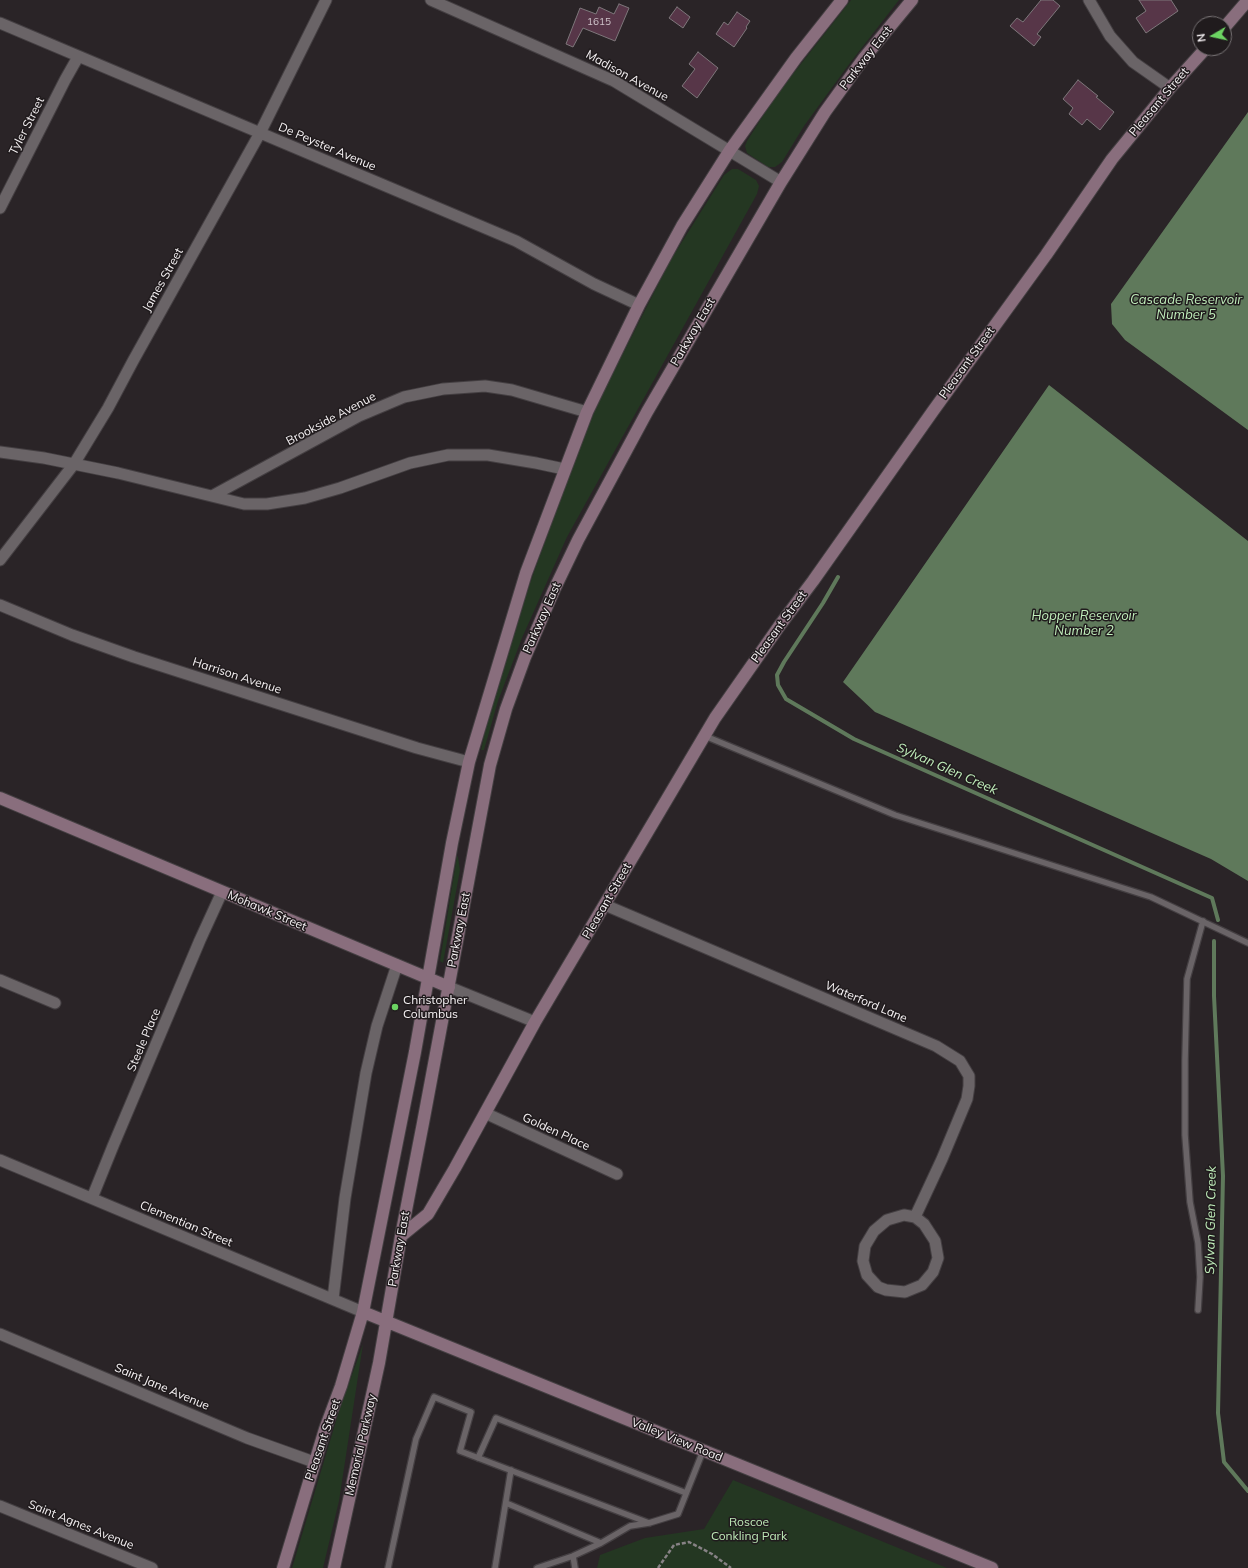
<!DOCTYPE html>
<html>
<head>
<meta charset="utf-8">
<style>
	body { margin:0 }
	#map { position:relative; width:1248px; height:1568px; overflow:hidden; background:#2a2427; font-family:Mulish,sans-serif }
	canvas { display:block }
	.north { position:absolute; left:1192px; top:16px; width:40px; height:40px; box-sizing:border-box; background:#201b1d; border:1px solid #767173; border-radius:50%; rotate:261deg; font-size:11px; font-weight:700; line-height:16px; text-align:center; color:#f6f2f4 }
	.north::after { content:''; display:block; margin:auto; width:14px; height:18px; background:#6cd362; clip-path:polygon(50% 0,100% 100%,50% 72%,0 100%) }
</style>
</head>
<body>
<div id="map">
<canvas width="1248" height="1568"></canvas>
<div class="north">N</div>
</div>
<script>
const context = document.querySelector('canvas').getContext('2d');
context.lineJoin = 'round';
function fillPath(path, color) { context.fillStyle = color; context.fill(path, 'evenodd'); }
const poly = rows => new Path2D(rows.map(r => 'M' + r).join(''));
function strokePath(path, color, width, dash) { context.strokeStyle = color; context.lineWidth = width; context.lineCap = dash ? 'butt' : 'round'; context.setLineDash(dash || []); context.stroke(path); }
function label(font, color, halo, rows, align = 'center') {
  context.font = font + ' Mulish,sans-serif'; context.lineWidth = 3; context.setLineDash([]); context.textBaseline = 'middle'; context.strokeStyle = halo; context.fillStyle = color; for (const [text, x, y, turn = 0] of rows) {
    context.save(); context.translate(x, y); context.rotate((+turn || 0) * Math.PI / 180); context.textAlign = isNaN(turn) ? turn : align; if (halo) context.strokeText(text, 0, 0); context.fillText(text, 0, 0); context.restore();
  }
}
const green = poly([
	[851,0,899,0,850,63,804,126,782,162,775,167,768,167,747,153,745,146,747,141,775,97],
	[732,169,738,169,756,180,759,186,757,194,567,537,522,638,498,701,484,750,481,750,486,727,529,586,579,446,602,395,670,261,724,175],
	[457,856,458,857,460,870,443,963,440,961],
	[363,1344,339,1501,323,1568,292,1568,339,1411],
	[733,1480,947,1568,597,1568,600,1555,645,1538,704,1529]
]);
const water = poly([
	[1248,112,1248,430,1125,340,1112,324,1111,304],
	[1049,385,1248,541,1248,881,1211,859,875,712,843,682]
]);
const stream = poly([
	[838,577,823,603,784,662,777,675,778,685,786,699,854,739,1212,898,1218,920],
	[1214,941,1214,996,1223,1176,1218,1413,1224,1462,1248,1491]
]);
const building = poly([
	[1041,0,1053,0,1060,6,1037,34,1041,37,1034,46,1010,26,1017,18,1023,22,1041,0],
	[1139,0,1171,0,1178,11,1146,33,1136,18,1146,11,1139,0],
	[619,4,629,8,615,41,583,28,573,47,566,44,580,8,596,14,599,7,614,14,619,4],
	[677,7,690,17,683,28,669,18,677,7],
	[737,12,750,21,746,27,747,28,734,47,716,34,724,22,728,25,737,12],
	[698,52,718,68,697,98,682,86,695,69,689,64,698,52],
	[1078,80,1098,96,1096,97,1114,112,1100,130,1087,119,1082,125,1069,114,1073,108,1063,99,1078,80]
]);
const path = poly([
	[658,1568,674,1545,689,1542,712,1554,731,1568]
]);
const lane = poly([
	[705,736,895,815,1151,897,1248,943],
	[1198,1310,1200,1277,1198,1243,1190,1202,1185,1135,1185,1060,1187,979,1203,921],
	[478,1458,496,1418,686,1493],
	[506,1503,601,1543],
	[573,1556,575,1568],
	[388,1568,416,1439,434,1397,471,1412,460,1451,649,1523],
	[495,1568,511,1470],
	[537,1568,573,1556,601,1543,630,1526,649,1523,678,1514,703,1451]
]);
const street = poly([
	[431,0,614,81,781,182],
	[1089,0,1110,36,1133,62,1170,88],
	[0,23,516,241,594,284,639,305],
	[0,208,65,80,78,57],
	[0,452,44,458,118,473,244,504,267,504,305,498,340,488,410,463,448,455,488,455,536,463,564,469],
	[212,496,359,416,404,397,443,389,485,386,512,390,587,412],
	[0,560,74,464,108,408,133,361,260,133,326,0],
	[0,605,72,635,134,657,417,748,469,762],
	[605,905,936,1046,960,1061,969,1076,969,1086,967,1099,942,1159,915,1217],
	[0,980,55,1003],
	[449,987,535,1022],
	[485,1113,617,1174],
	[0,1160,363,1312],
	[92,1198,113,1146,200,940,222,892],
	[904,1215,915,1217,924,1224,935,1241,938,1258,933,1272,922,1285,905,1292,886,1290,878,1287,867,1275,863,1261,865,1246,874,1231,887,1220,904,1215],
	[333,1299,345,1198,366,1073,377,1026,397,965],
	[0,1334,247,1438,314,1462],
	[0,1506,152,1568]
]);
const secondary = poly([
	[1224,28,1248,0],
	[0,798,449,987],
	[401,1236,428,1214,455,1168,535,1022,715,718,780,625,813,581,933,411,1046,255,1112,159,1170,88,1206,48],
	[363,1312,992,1568],
	[283,1568,325,1429,341,1386,363,1312,415,1052,452,843,469,762,526,573,587,412,639,305,682,226,730,150,796,58,842,0],
	[334,1568,379,1363,401,1236,423,1123,490,765,506,709,525,657,554,590,578,540,647,412,781,182,825,112,864,58,912,0]
]);
const markers = [
	[395,1007,4,"#6cd362"]
];
const numberNames = [
	["1615",599,22]
];
const streetNames = [
	["Parkway East",866,58,-52],
	["Madison Avenue",627,76,29],
	["Pleasant Street",1159,102,-50],
	["Tyler Street",27,126,-63],
	["De Peyster Avenue",327,147,23],
	["James Street",163,280,-61],
	["Parkway East",693,332,-60],
	["Pleasant Street",967,363,-54],
	["Brookside Avenue",331,419,-28],
	["Parkway East",542,618,-66],
	["Pleasant Street",779,627,-54],
	["Harrison Avenue",237,676,18],
	["Pleasant Street",607,901,-60],
	["Mohawk Street",267,911,23],
	["Parkway East",459,930,-79],
	["Waterford Lane",866,1002,23],
	["Steele Place",144,1040,-67],
	["Golden Place",556,1132,25],
	["Clementian Street",186,1224,23],
	["Parkway East",399,1249,-80],
	["Saint Jane Avenue",162,1387,23],
	["Pleasant Street",323,1440,-71],
	["Valley View Road",677,1440,22],
	["Memorial Parkway",361,1445,-77],
	["Saint Agnes Avenue",81,1525,22]
];
const poiNames = [
	["Christopher",403,1000],
	["Columbus",403,1014]
];
const parkNames = [
	["Roscoe",749,1522],
	["Conkling Park",749,1536]
];
const waterNames = [
	["Cascade Reservoir",1186,300],
	["Number 5",1186,315],
	["Hopper Reservoir",1084,616],
	["Number 2",1084,631],
	["Sylvan Glen Creek",947,769,24],
	["Sylvan Glen Creek",1211,1220,-89]
];
fillPath(green, '#243722');
fillPath(water, '#5f795b');
strokePath(stream, '#5f795b', 4);
fillPath(building, '#573648');
strokePath(building, '#7e777b', 1);
strokePath(lane, '#443f42', 8);
strokePath(street, '#443f42', 13);
strokePath(secondary, '#443f42', 14);
strokePath(path, '#878285', 2.5, [4, 2]);
strokePath(lane, '#6a6467', 5.5);
strokePath(street, '#6a6467', 11);
strokePath(secondary, '#896e7d', 12);
for (const [x, y, r, color] of markers) { const dot = new Path2D(); dot.arc(x, y, r, 0, 2 * Math.PI); context.fillStyle = color; context.fill(dot); strokePath(dot, '#201b1d', 1.5); }
label('10px', '#cec3c9', null, numberNames);
label('12px', '#f6f2f4', '#201b1d', streetNames);
label('12px', '#f6f2f4', '#201b1d', poiNames, 'left');
label('12px', '#bdeab7', '#201b1d', parkNames);
label('italic 13px', '#c0eebb', '#201b1d', waterNames);
</script>
</body>
</html>
